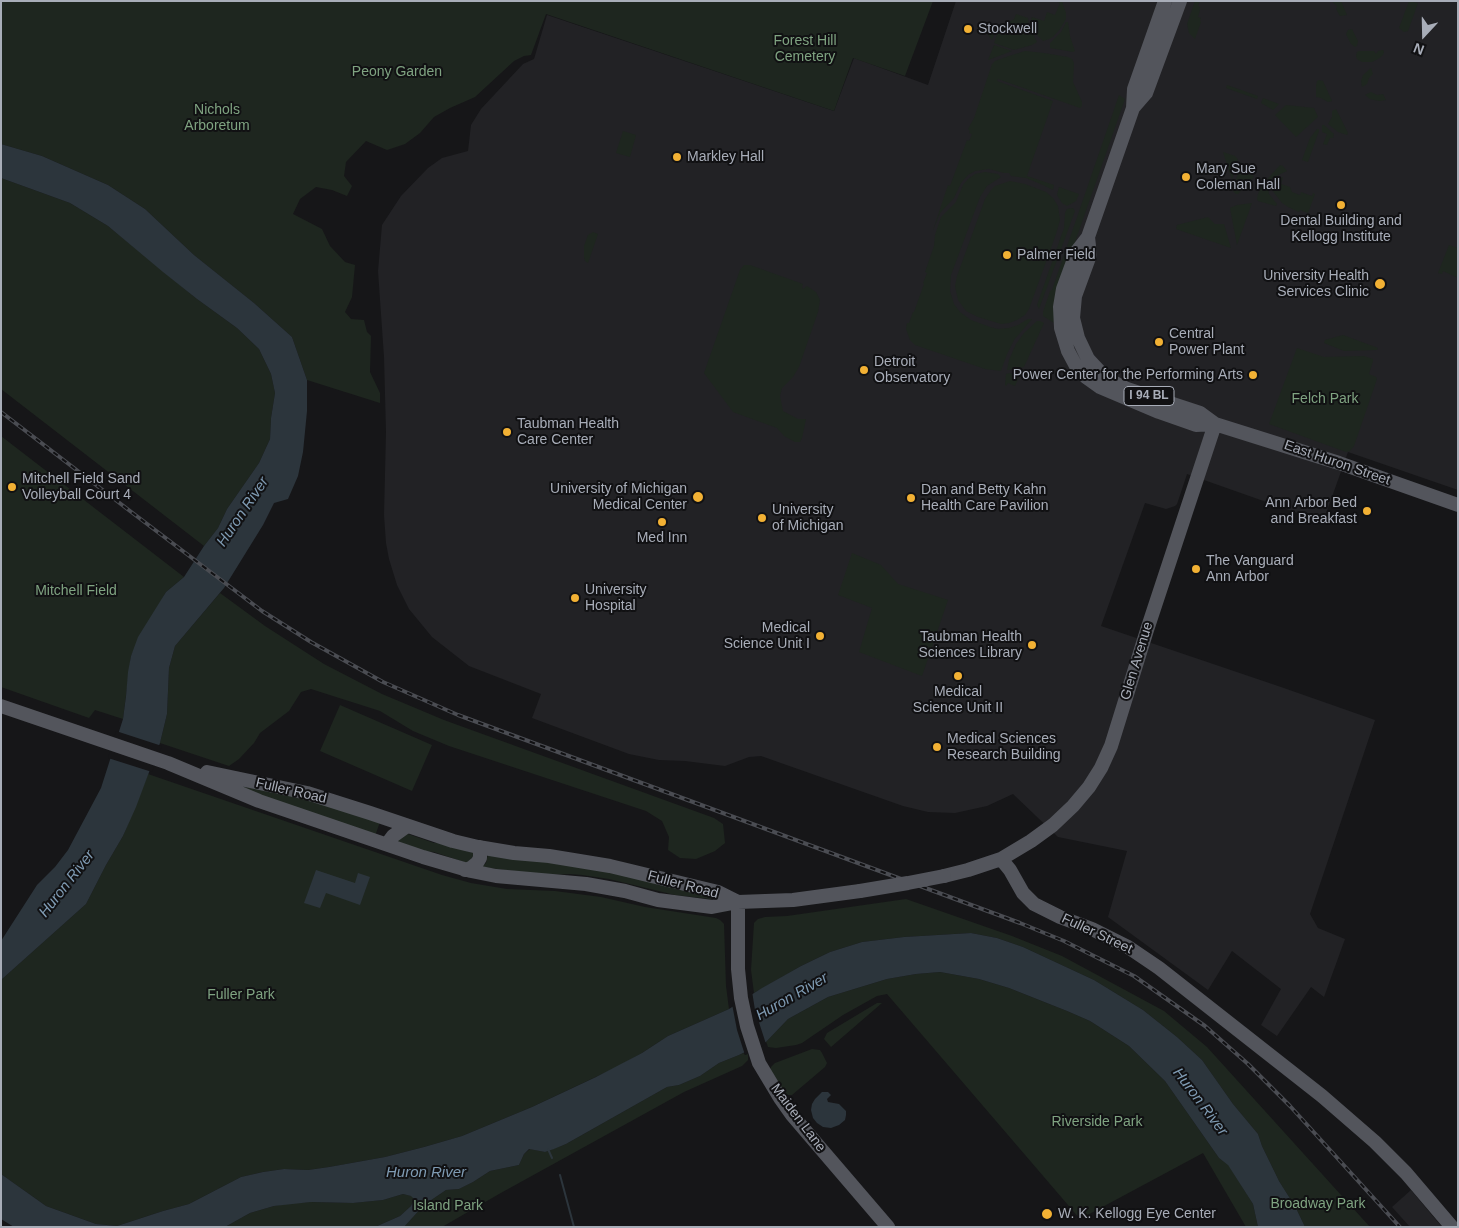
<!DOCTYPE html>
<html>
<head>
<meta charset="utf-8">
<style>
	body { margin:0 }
	#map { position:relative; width:1459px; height:1228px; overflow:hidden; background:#161618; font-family:Helvetica,sans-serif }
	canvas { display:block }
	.frame { position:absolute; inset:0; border:2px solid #a8adb8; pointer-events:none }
	.north { position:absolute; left:1399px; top:10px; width:50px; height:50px; -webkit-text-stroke:4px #111113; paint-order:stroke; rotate:201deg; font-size:14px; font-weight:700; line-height:20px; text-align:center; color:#a8adb8 }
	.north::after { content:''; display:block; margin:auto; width:18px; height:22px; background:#a8adb8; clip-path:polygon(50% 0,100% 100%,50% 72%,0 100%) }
</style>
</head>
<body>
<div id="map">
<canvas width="1459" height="1228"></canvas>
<div class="frame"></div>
<div class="north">N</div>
</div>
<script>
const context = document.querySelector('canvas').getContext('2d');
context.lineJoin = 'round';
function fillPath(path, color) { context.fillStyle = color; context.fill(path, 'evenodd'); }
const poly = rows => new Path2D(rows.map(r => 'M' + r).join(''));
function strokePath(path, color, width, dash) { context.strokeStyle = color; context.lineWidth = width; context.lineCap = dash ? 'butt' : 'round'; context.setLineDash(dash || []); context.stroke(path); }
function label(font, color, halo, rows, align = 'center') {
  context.font = font + ' Helvetica,sans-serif'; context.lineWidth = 4; context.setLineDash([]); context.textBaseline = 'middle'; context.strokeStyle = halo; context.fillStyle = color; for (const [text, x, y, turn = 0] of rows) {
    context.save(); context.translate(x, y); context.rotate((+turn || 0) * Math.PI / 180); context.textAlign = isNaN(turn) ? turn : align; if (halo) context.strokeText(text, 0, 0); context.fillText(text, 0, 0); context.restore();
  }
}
const built = poly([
	[956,1,1458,1,1458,490,1348,452,1323,522,1187,474,1177,504,1175,506,1166,509,1145,503,1101,626,1281,687,1375,720,1310,914,1318,928,1345,939,1324,997,1311,987,1277,1036,1261,1025,1281,989,1232,951,1208,990,1108,917,1127,851,1058,837,1013,794,987,806,955,813,928,812,903,806,761,756,749,757,725,766,685,761,659,760,629,754,532,718,541,694,469,666,432,637,409,609,397,585,389,559,386,543,384,515,386,432,384,357,378,271,382,225,401,196,428,168,442,158,468,151,471,125,481,109,523,64,534,59,547,15,834,111,854,58,928,85],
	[1411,1190,1426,1208,1442,1227,1410,1227,1392,1207]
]);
const green = poly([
	[1,1,933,1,905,76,853,58,834,111,546,14,531,55,524,56,514,61,475,97,450,108,434,117,420,133,405,144,387,150,366,141,346,162,344,176,352,186,347,196,332,190,316,187,300,199,293,214,322,229,330,246,345,262,355,265,352,297,345,312,351,319,364,320,367,332,371,336,370,372,380,393,380,403,307,380,292,337,254,303,194,255,145,209,108,185,42,156,1,144],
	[1055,1,1062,1,1066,13,1066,19,1060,29,1053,37,1049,39,1043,41,1034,32,1031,23,1031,19,1032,17,1044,21,1047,12,1055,15,1060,3],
	[1195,1,1200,1,1198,6,1200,7,1199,10,1200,10,1198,17,1201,18,1200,21,1201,22,1195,39,1189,33,1187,24],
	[1331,1,1341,1,1347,15,1340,16,1336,9,1337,6],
	[1409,1,1418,3,1408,31,1404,32,1399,28],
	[1016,14,1028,18,1029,26,1037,42,1032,45,1014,50,994,43,999,28,1014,19],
	[1066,22,1068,22,1070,36,1075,51,1073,52,1050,48,1050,43,1061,32],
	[988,25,995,27,998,26,992,40,986,32],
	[1352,29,1358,41,1357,46,1355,47,1351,44,1346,34,1348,30],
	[994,45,1012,51,988,60],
	[1383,50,1384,52,1383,55,1378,59,1372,62,1362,62,1357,59,1356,56,1357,52,1359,51,1374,51,1376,54,1378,51],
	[1025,51,1044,53,1068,57,1072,59,1074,63,1073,82,1082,102,1082,106,1080,108,998,79,997,81,1053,101,1027,176,1054,185,1053,190,1043,185,1026,178,1011,176,1009,173,1004,173,989,169,975,171,968,175,961,183,954,198,940,213,933,230,948,185,950,186,967,140,969,141,972,134,969,133,970,131,968,129,974,118,992,64,995,61,1009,56],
	[1371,68,1373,74,1369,78,1367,84,1362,87,1361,81,1363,75],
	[1319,80,1323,81,1332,101,1328,102,1321,98,1316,97,1316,86,1317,81],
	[1227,85,1258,96,1257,99,1226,88],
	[1371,92,1377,95,1383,94,1386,100,1379,101,1370,99,1365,95],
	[1119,95,1125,99,1060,285,1055,323,1054,323,1043,316,1043,312,1050,291,1052,290],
	[1263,98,1279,104,1273,110,1261,103],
	[1286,105,1314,108,1318,117,1296,137,1275,115],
	[1336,109,1348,133,1347,135,1338,132,1328,124,1332,117,1332,111],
	[1322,125,1324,125,1334,134,1333,138,1330,138,1327,145,1323,144,1327,134,1322,132],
	[1317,129,1319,129,1319,131,1308,162,1302,160,1310,138],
	[623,131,636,135,630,157,616,153],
	[1223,152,1235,156,1238,159,1232,180],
	[1241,162,1254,177,1238,194,1236,194,1233,191],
	[1280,165,1283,166,1287,171,1272,178,1268,185,1269,194,1277,204,1276,206,1258,201,1257,199,1258,194,1262,185],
	[985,172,998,174,1001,177,987,186,980,197,951,275,950,291,954,304,960,312,971,320,990,327,998,329,1009,328,1018,325,1028,319,1032,319,1014,340,1007,354,1001,371,985,369,915,345,910,340,906,329,907,323,909,323,913,312,914,312,924,284,923,283,927,273,925,272,934,246,935,235,941,217,956,202,963,185,968,179,975,174],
	[1283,177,1281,184,1290,187,1292,192,1300,195,1301,192,1312,196,1313,193,1315,194,1308,213,1300,210,1299,212,1288,207,1282,203,1272,190,1273,184,1278,179],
	[1,178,70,203,108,226,197,299,237,328,259,349,271,374,275,393,271,418,270,439,259,463,227,509,218,528,204,546,1,389],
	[1010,181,1025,184,1046,192,1053,198,1058,206,1060,220,1056,234,1029,309,1025,315,1017,320,1009,323,1001,324,978,317,966,311,958,300,955,286,957,276,985,199,991,190,995,186],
	[1059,187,1079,194,1076,201,1067,206,1062,203,1057,195],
	[1252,203,1237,245,1230,208,1237,205],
	[1073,208,1075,211,1039,309,1037,305,1064,228,1065,213,1067,209],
	[1208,217,1215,224,1224,224,1231,248,1176,229,1177,225],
	[593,232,598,234,588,263,585,261,584,257,584,246,588,235],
	[1449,245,1458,248,1458,278,1443,271,1442,274,1438,273],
	[744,265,750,265,803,284,802,287,803,289,807,286,816,292,820,300,818,312,799,367,793,377,782,388,780,396,783,411,798,419,806,419,802,438,800,442,795,442,784,436,777,428,733,412,704,373,740,270],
	[1037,321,1040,321,1044,323,1024,367,1007,370,1009,360,1016,344,1024,333],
	[1343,335,1378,348,1377,350,1344,351,1324,343,1325,340],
	[1297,348,1324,357,1364,356,1373,359,1373,361,1369,374,1376,377,1377,379,1354,446,1350,451,1346,452,1269,424],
	[1010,373,1019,377,1015,386,1008,383,1006,386,1005,385,1006,374],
	[1,436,184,577,166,592,131,656,123,719,95,710,89,718,1,687],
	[852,553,881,565,898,584,948,600,922,676,859,652,872,608,838,595],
	[220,593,265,626,324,664,382,694,444,720,714,818,723,824,725,843,715,851,696,859,680,858,668,850,669,837,662,821,646,811,449,746,413,731,380,711,311,689,301,692,289,711,260,733,254,743,239,759,229,766,160,743,167,714,169,668,175,646],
	[340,705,432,745,412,791,320,751],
	[196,772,296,795,380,822,375,836],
	[148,774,442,875,471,883,507,889,555,891,601,897,645,907,716,918,720,920,724,924,726,986,729,1009,668,1036,642,1053,619,1066,532,1107,462,1136,424,1147,385,1157,329,1167,308,1170,284,1169,263,1172,241,1177,189,1204,163,1211,117,1226,96,1224,46,1206,1,1174,1,980,86,904,106,865,123,836],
	[408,834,434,843,444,843,473,853,473,857,468,862,464,862,434,852,421,851,396,843,396,839],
	[488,854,583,865,715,898,711,899,675,895,609,879,582,875,570,874,546,875,481,867,486,863],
	[906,899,1012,936,1062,956,1164,1011,1207,1047,1370,1227,1305,1227,1296,1208,1279,1181,1262,1146,1258,1134,1233,1104,1202,1060,1177,1037,1143,1010,1094,980,1023,947,997,938,971,933,904,937,862,942,830,952,801,966,754,993,751,970,754,923,758,919,765,917,787,916],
	[940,972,979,979,1009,988,1067,1011,1090,1021,1129,1046,1165,1081,1219,1158,1228,1164,1253,1204,1258,1227,1246,1227,1203,1153,1080,1219,887,994,877,996,843,1015,802,1043,796,1045,776,1048,768,1047,767,1044,766,1042,788,1019,828,997,887,979,916,974],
	[877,1003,882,1003,831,1047,824,1039,827,1033],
	[812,1049,820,1050,822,1053,827,1063,825,1067,792,1095,785,1095,770,1070,771,1067,775,1063],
	[744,1053,745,1055,748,1054,748,1060,742,1066,684,1092,499,1194,442,1227,404,1227,424,1205,446,1190,459,1189,473,1182,490,1171,519,1165,524,1154,530,1149,545,1152,566,1144,667,1087,679,1085,700,1076,719,1063],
	[403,1194,412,1196,414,1199,411,1206,400,1216,375,1227,225,1227,250,1213,274,1206,291,1203,311,1202,353,1203,383,1200]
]);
const water = poly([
	[1,144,42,156,108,185,145,209,194,255,254,303,292,337,307,380,307,411,303,452,298,476,288,499,274,503,263,525,224,588,175,646,169,668,167,714,160,743,136,807,123,836,106,865,86,904,1,980,1,941,37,885,55,867,68,850,101,788,123,719,126,696,128,672,131,656,138,637,166,592,184,577,204,546,218,528,227,509,259,463,270,439,271,418,275,393,271,374,259,349,237,328,197,299,163,272,108,226,70,203,1,178],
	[316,870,355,883,358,873,370,877,360,905,326,893,320,908,304,903],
	[971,933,997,938,1023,947,1094,980,1143,1010,1177,1037,1202,1060,1233,1104,1258,1134,1262,1146,1279,1181,1296,1208,1305,1227,1258,1227,1253,1204,1228,1165,1219,1158,1165,1081,1129,1046,1090,1021,1067,1011,1009,988,979,979,940,972,916,974,887,979,828,997,788,1019,766,1042,739,1055,719,1063,700,1076,679,1085,667,1087,566,1144,554,1149,545,1152,529,1149,524,1154,519,1165,490,1171,473,1182,459,1189,446,1190,424,1205,404,1227,375,1227,400,1216,411,1206,414,1199,411,1196,403,1194,383,1200,353,1203,311,1202,274,1206,250,1213,225,1227,14,1227,1,1219,1,1174,46,1206,96,1224,117,1226,163,1211,189,1204,241,1177,263,1172,284,1169,308,1170,329,1167,385,1157,424,1147,462,1136,532,1107,596,1077,642,1053,668,1036,729,1009,762,988,801,966,830,952,862,942,904,937],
	[822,1092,828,1092,831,1095,827,1099,828,1102,839,1104,846,1111,846,1115,845,1120,839,1125,831,1128,823,1127,817,1123,813,1118,811,1110,812,1104,815,1099]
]);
const pier = poly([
	[116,731,162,746,152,772,108,758],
	[752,991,755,1010,766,1044,745,1055,737,1030,732,1004]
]);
const stream = poly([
	[548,1149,552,1158],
	[560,1175,574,1227]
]);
const major = poly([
	[1165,1,1134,89,1133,108,1088,237,1077,251,1063,289,1060,307,1061,328,1068,351,1076,366,1086,377,1100,387,1159,412,1196,425,1215,424],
	[1133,108,1146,93,1180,1],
	[1088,237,1090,255,1075,296,1073,318,1078,338,1088,359,1103,375,1113,382,1127,389,1200,413,1215,424,1339,463,1458,505],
	[1,706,168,763,259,801,423,857,471,871,496,876,586,884,625,891,658,900,712,907,738,902,793,900,860,891],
	[207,772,307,793,370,813,453,841,478,847,514,853,549,856,610,866,718,892,738,902],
	[387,844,393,836,407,826],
	[1001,859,1010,870,1023,893,1034,904,1060,917,1092,929,1128,947,1159,968,1322,1096,1375,1142,1406,1173,1452,1227],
	[465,870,471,868,477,863,480,858,480,847],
	[944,876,968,870,1001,859,1031,841,1053,825,1073,806,1089,787,1101,768,1111,746,1147,630,1215,424],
	[738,902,738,969,741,998,747,1026,759,1063,780,1098,792,1115,888,1227]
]);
const rail = poly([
	[1,412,130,511,262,611,311,642,383,682,458,715,1020,923,1064,941,1134,976,1205,1026,1248,1064,1290,1106,1400,1227]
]);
const majorBridge = poly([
	[860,891,908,883,944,876]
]);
const markers = [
	[968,29,5,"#f2b134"],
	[677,157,5,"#f2b134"],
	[1186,177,5,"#f2b134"],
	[1341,205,5,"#f2b134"],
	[1007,255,5,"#f2b134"],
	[1380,284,6,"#f2b134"],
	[1159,342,5,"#f2b134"],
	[864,370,5,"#f2b134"],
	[1253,375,5,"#f2b134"],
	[507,432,5,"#f2b134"],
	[12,487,5,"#f2b134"],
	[698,497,6,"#f2b134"],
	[911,498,5,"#f2b134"],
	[1367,511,5,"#f2b134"],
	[762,518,5,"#f2b134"],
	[662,522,5,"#f2b134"],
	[1196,569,5,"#f2b134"],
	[575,598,5,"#f2b134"],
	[820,636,5,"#f2b134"],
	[1032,645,5,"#f2b134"],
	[958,676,5,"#f2b134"],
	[937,747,5,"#f2b134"],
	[1047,1214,6,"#f2b134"]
];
const shields = [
	[1149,396,50]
];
const shieldNames = [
	["I 94 BL",1149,396]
];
const poiNames = [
	["Stockwell",978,29],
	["Markley Hall",687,157],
	["Mary Sue",1196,169],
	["Coleman Hall",1196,185],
	["Dental Building and",1341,221,"center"],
	["Kellogg Institute",1341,237,"center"],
	["Palmer Field",1017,255],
	["University Health",1369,276,"right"],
	["Services Clinic",1369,292,"right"],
	["Central",1169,334],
	["Power Plant",1169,350],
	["Detroit",874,362],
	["Observatory",874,378],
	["Power Center for the Performing Arts",1243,375,"right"],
	["Taubman Health",517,424],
	["Care Center",517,440],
	["Mitchell Field Sand",22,479],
	["Volleyball Court 4",22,495],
	["University of Michigan",687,489,"right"],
	["Medical Center",687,505,"right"],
	["Dan and Betty Kahn",921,490],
	["Health Care Pavilion",921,506],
	["Ann Arbor Bed",1357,503,"right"],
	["and Breakfast",1357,519,"right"],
	["University",772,510],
	["of Michigan",772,526],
	["Med Inn",662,538,"center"],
	["The Vanguard",1206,561],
	["Ann Arbor",1206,577],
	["University",585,590],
	["Hospital",585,606],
	["Medical",810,628,"right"],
	["Science Unit I",810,644,"right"],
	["Taubman Health",1022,637,"right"],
	["Sciences Library",1022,653,"right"],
	["Medical",958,692,"center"],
	["Science Unit II",958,708,"center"],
	["Medical Sciences",947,739],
	["Research Building",947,755],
	["W. K. Kellogg Eye Center",1058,1214]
];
const parkNames = [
	["Forest Hill",805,41],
	["Cemetery",805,57],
	["Peony Garden",397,72],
	["Nichols",217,110],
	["Arboretum",217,126],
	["Felch Park",1325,399],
	["Mitchell Field",76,591],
	["Fuller Park",241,995],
	["Riverside Park",1097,1122],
	["Broadway Park",1318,1204],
	["Island Park",448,1206]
];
const streetNames = [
	["East Huron Street",1337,463,19],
	["Glen Avenue",1137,661,-73],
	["Fuller Road",291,791,13],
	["Fuller Road",683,885,15],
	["Fuller Street",1097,934,25],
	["Maiden Lane",798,1118,53]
];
const waterNames = [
	["Huron River",243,512,-56],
	["Huron River",67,884,-52],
	["Huron River",792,997,-30],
	["Huron River",1200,1102,53],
	["Huron River",426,1173]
];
fillPath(built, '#222225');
fillPath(green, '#1e261f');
fillPath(water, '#2c353c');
fillPath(pier, '#161618');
strokePath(stream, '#2c353c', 2);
strokePath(major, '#53555c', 14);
strokePath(rail, '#4a4c52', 4);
strokePath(rail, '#111113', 2, [5.5]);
strokePath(majorBridge, '#53555c', 14);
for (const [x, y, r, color] of markers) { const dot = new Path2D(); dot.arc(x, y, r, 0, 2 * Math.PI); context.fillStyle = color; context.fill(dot); strokePath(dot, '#111113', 2); }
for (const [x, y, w] of shields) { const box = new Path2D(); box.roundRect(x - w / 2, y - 9.5, w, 19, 4); context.fillStyle = '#111113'; context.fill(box); strokePath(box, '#a8adb8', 1); }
label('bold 12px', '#a8adb8', null, shieldNames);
label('14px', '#a8adb8', '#111113', poiNames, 'left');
label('14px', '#7fa381', '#111113', parkNames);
label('14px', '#a8adb8', '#111113', streetNames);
label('italic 15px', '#7f9bb3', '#111113', waterNames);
</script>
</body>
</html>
